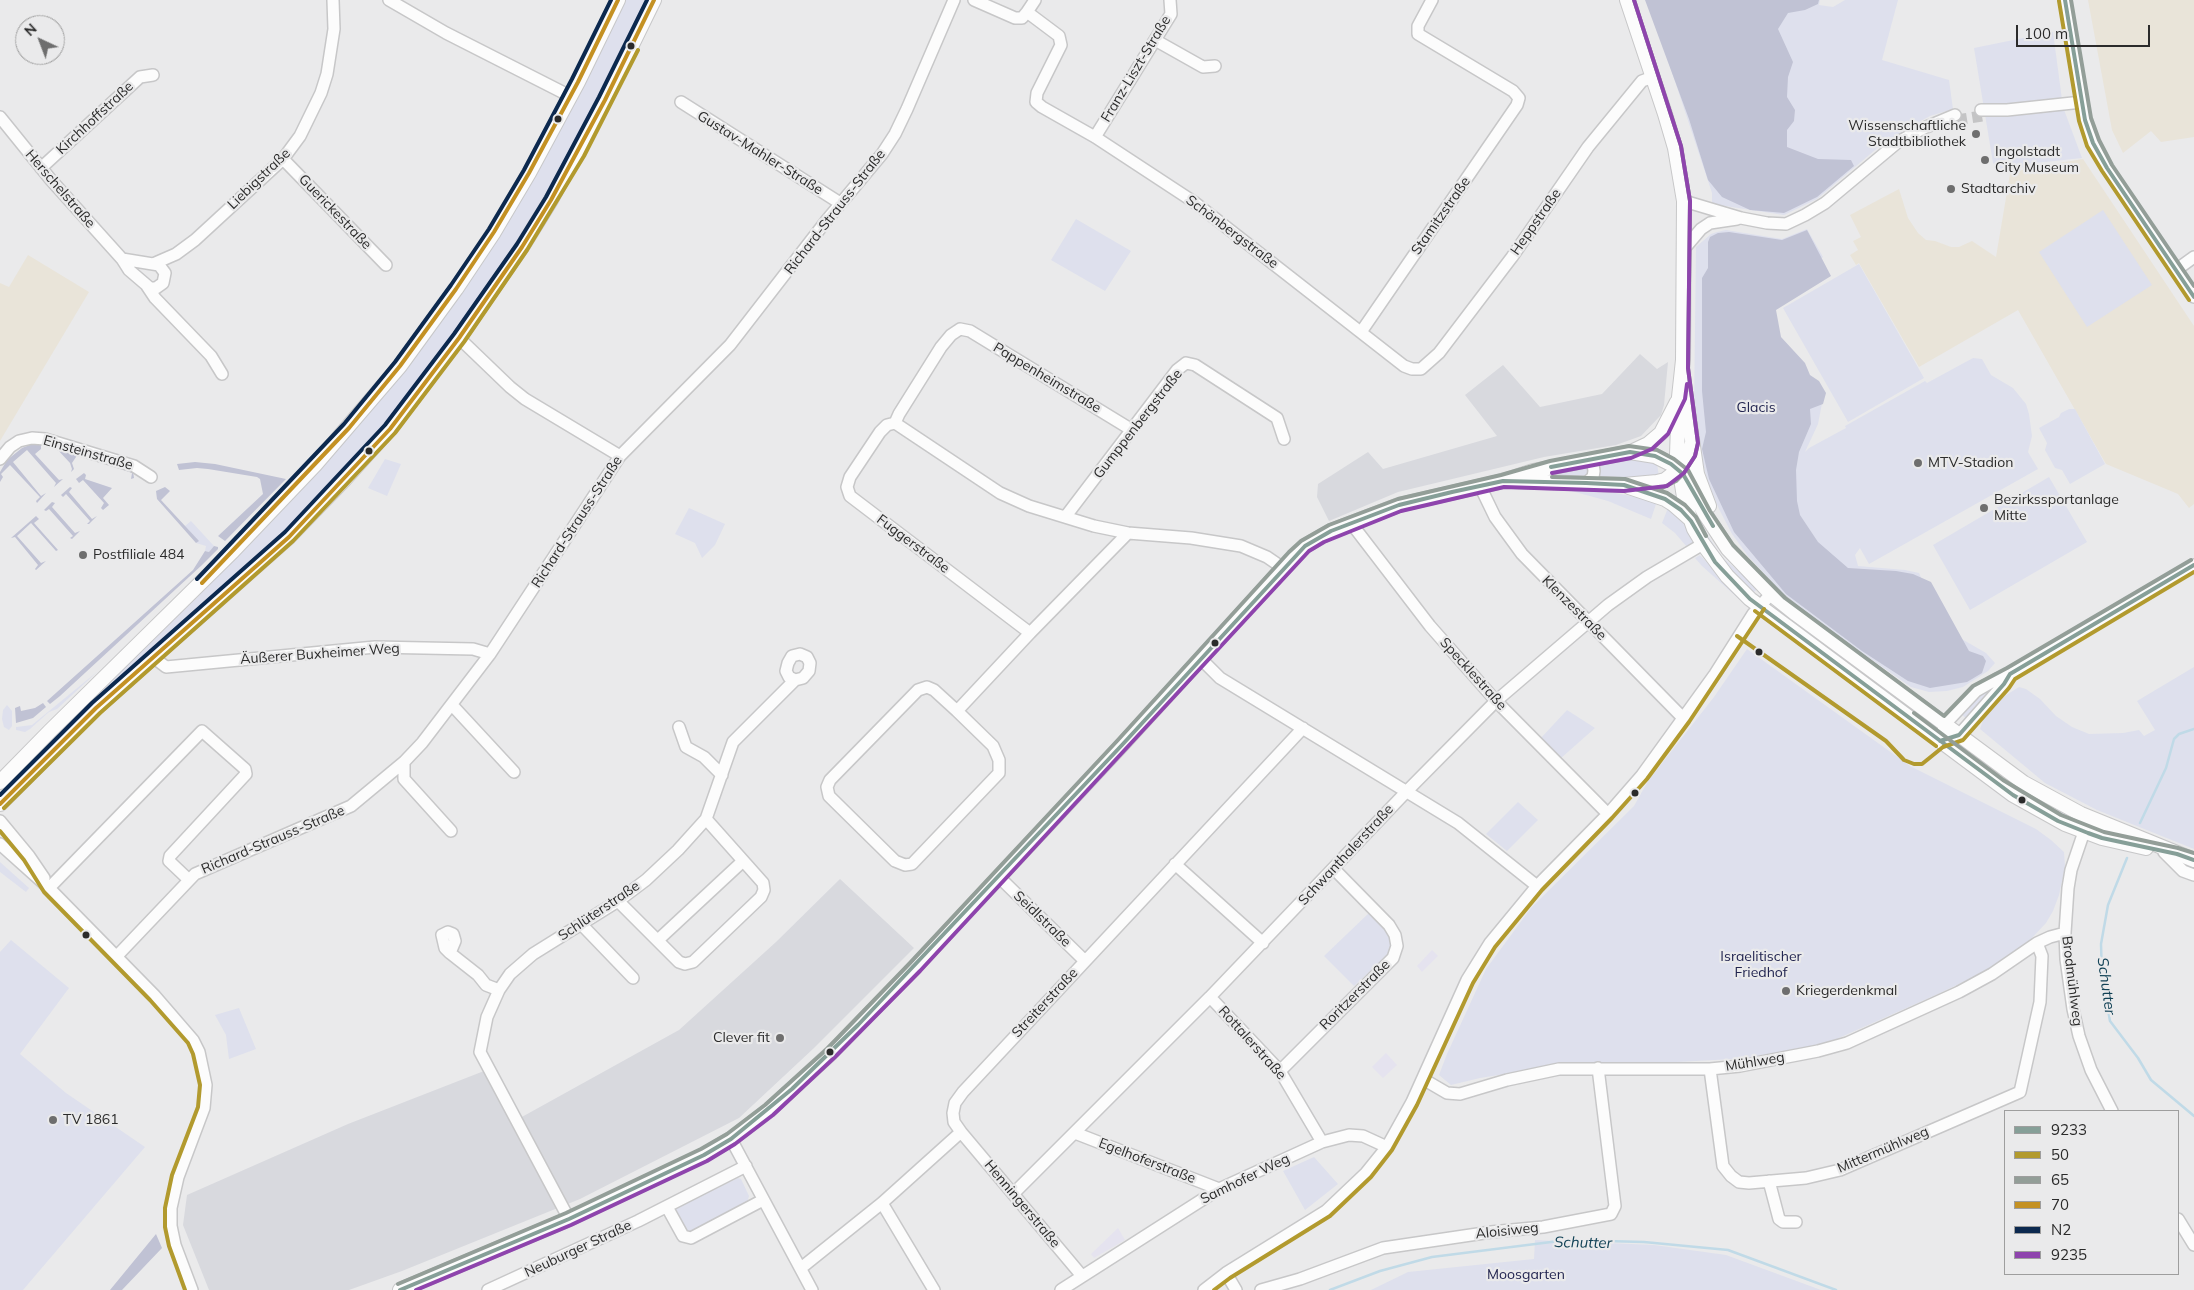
<!DOCTYPE html>
<html>
<head>
<meta charset="utf-8">
<style>
	body { margin:0 }
	#map { position:relative; width:2194px; height:1290px; overflow:hidden; background:#eaeaeb; font-family:Mulish,sans-serif }
	canvas { display:block }
	.legend { position:absolute; left:2004px; top:1110px; width:175px; height:165px; box-sizing:border-box; background:#eaeaeb; border:1px solid #9e9e9e; margin:0; padding:6px 9px; list-style:none; font-size:15px; color:#2b2b2b }
	.legend li { display:flex; align-items:center; gap:10px; height:25px }
	.legend b { width:25px; border:1px solid #9e9e9e }
	.north { position:absolute; left:15px; top:15px; width:50px; height:50px; box-sizing:border-box; background:#eaeaeb; border:1px solid #9e9e9e; border-radius:50%; rotate:317deg; font-size:14px; font-weight:700; line-height:20px; text-align:center; color:#2b2b2b }
	.north::after { content:''; display:block; margin:auto; width:18px; height:22px; background:#6e6e6e; clip-path:polygon(50% 0,100% 100%,50% 72%,0 100%) }
	.scale { position:absolute; left:2016px; top:25px; width:134px; height:22px; box-sizing:border-box; border:2px solid #2b2b2b; border-top:0; padding-left:6px; font-size:15px; line-height:18px; white-space:nowrap; color:#2b2b2b; -webkit-text-stroke:4px #eaeaeb; paint-order:stroke }
</style>
</head>
<body>
<div id="map">
<canvas width="2194" height="1290"></canvas>
<ul class="legend">
<li><b style="height:6px;background:#869f98"></b>9233</li>
<li><b style="height:6px;background:#b29a2e"></b>50</li>
<li><b style="height:6px;background:#939e98"></b>65</li>
<li><b style="height:6px;background:#c49123"></b>70</li>
<li><b style="height:6px;background:#0c294f"></b>N2</li>
<li><b style="height:6px;background:#8e44ad"></b>9235</li>
</ul>
<div class="north">N</div>
<div class="scale">100 m</div>
</div>
<script>
const context = document.querySelector('canvas').getContext('2d');
context.lineJoin = 'round';
function fillPath(path, color) { context.fillStyle = color; context.fill(path, 'evenodd'); }
const poly = rows => new Path2D(rows.map(r => 'M' + r).join(''));
function strokePath(path, color, width, dash) { context.strokeStyle = color; context.lineWidth = width; context.lineCap = dash ? 'butt' : 'round'; context.setLineDash(dash || []); context.stroke(path); }
function label(font, color, halo, rows, align = 'center') {
  context.font = font + ' Mulish,sans-serif'; context.lineWidth = 4.5; context.setLineDash([]); context.textBaseline = 'middle'; context.strokeStyle = halo; context.fillStyle = color; for (const [text, x, y, turn = 0] of rows) {
    context.save(); context.translate(x, y); context.rotate((+turn || 0) * Math.PI / 180); context.textAlign = isNaN(turn) ? turn : align; if (halo) context.strokeText(text, 0, 0); context.fillText(text, 0, 0); context.restore();
  }
}
const built = poly([
	[1640,354,1657,369,1668,362,1664,405,1661,415,1641,436,1616,445,1544,457,1398,492,1329,521,1317,497,1318,484,1368,452,1383,469,1497,436,1465,395,1503,365,1540,407,1602,394],
	[840,879,914,948,814,1048,739,1118,580,1199,402,1271,349,1290,209,1290,183,1225,187,1195,348,1124,484,1071,511,1123,679,1030,776,942]
]);
const industrial = poly([
	[1432,950,1438,956,1422,972,1417,966],
	[1386,1053,1397,1065,1383,1078,1372,1067],
	[1118,1228,1125,1240,1094,1258,1091,1254]
]);
const education = poly([
	[2088,0,2194,0,2194,137,2161,142,2151,131,2123,153,2112,130],
	[2083,159,2194,326,2194,504,2189,508,2178,494,2106,464,2018,310,1919,367,1859,263,1856,265,1850,255,1858,250,1853,241,1861,237,1850,215,1899,189,1908,218,1918,233,1926,240,1935,241,1951,247,1959,247,1972,241,1996,257,2010,174,2028,168],
	[28,255,89,292,0,441,0,283,9,287]
]);
const green = poly([
	[624,0,649,0,587,128,475,310,401,406,345,470,284,531,114,683,11,784,10,783,315,471,428,335],
	[1648,0,1820,0,1819,5,1833,7,1845,0,1898,0,1882,60,1949,80,1953,109,1930,116,1908,128,1881,145,1817,199,1784,215,1712,204,1712,193],
	[2053,32,2063,107,2082,158,2036,163,2004,173,1993,163,1974,48],
	[2103,210,2152,285,2087,327,2039,252],
	[1076,219,1131,251,1105,291,1051,260],
	[1807,229,1823,257,1799,276,1768,313,1782,343,1824,393,1818,424,1805,452,1809,448,1846,428,1845,426,1925,381,1927,383,1973,358,1982,359,1991,375,2013,388,2026,404,2029,414,2032,436,2028,452,2038,469,1869,564,1860,548,1855,555,1858,566,1905,570,1919,573,1947,634,1960,638,1986,653,1995,663,1988,671,1963,687,1947,691,1929,692,1911,687,1816,621,1786,597,1748,556,1732,534,1719,509,1707,480,1699,446,1694,410,1696,247,1711,234,1717,232,1726,230,1782,239],
	[1859,264,1924,378,1848,422,1783,308],
	[2069,409,2075,409,2105,464,2070,484,2062,470,2055,468,2045,450,2047,443,2039,428,2059,417,2061,413],
	[1619,457,1657,463,1659,477,1600,477,1600,461],
	[385,459,401,464,387,496,368,488],
	[1589,466,1588,474,1585,476,1537,476],
	[2049,477,2087,542,1970,610,1933,545],
	[1568,490,1610,492,1657,501,1651,519,1608,501],
	[689,508,725,524,715,545,702,558,695,543,675,534],
	[1668,508,1682,520,1694,542,1687,547,1675,533,1662,523],
	[1694,508,1707,534,1722,557,1758,588,1752,594,1726,568,1704,536],
	[191,521,214,546,209,552,205,551,206,546,196,543,198,541,185,526],
	[1700,555,1741,599,1740,600,1702,566,1695,558],
	[1772,606,1817,640,1827,644,1928,719,1927,721,1834,653,1826,650,1771,608],
	[1747,649,1910,766,2036,829,2051,840,2064,852,2065,867,2059,895,2053,911,2046,923,2030,940,1990,969,1938,994,1823,1045,1752,1058,1658,1063,1578,1062,1480,1078,1451,1085,1439,1075,1447,1054,1486,969,1531,908,1634,806,1648,781,1714,697],
	[2194,667,2194,849,2097,810,2045,783,1980,729,1984,717,2000,699,2019,687,2026,689,2040,699,2056,716,2072,727,2089,734,2123,733,2139,730,2144,736,2155,730,2137,701],
	[98,671,57,709,49,712,30,729,25,732,16,730,16,727,32,725],
	[1999,682,1967,719,1961,714,1985,692],
	[7,705,12,711,12,726,9,730,4,727,2,719,3,710],
	[1567,710,1595,728,1560,759,1540,739],
	[1966,751,1996,773,2069,813,2066,819,2012,788],
	[1518,802,1538,820,1507,851,1486,834],
	[0,862,29,888,26,892,0,872],
	[1370,912,1384,927,1393,945,1389,954,1354,986,1324,956],
	[11,940,69,988,20,1054,66,1093,145,1147,23,1290,0,1290,0,952],
	[239,1008,256,1049,229,1059,226,1035,215,1015],
	[1314,1157,1338,1184,1305,1210,1283,1171],
	[738,1178,741,1179,749,1196,747,1203,693,1233,684,1232,674,1214,675,1209],
	[1535,1240,1654,1245,1726,1255,1821,1290,1371,1290,1408,1272,1534,1259]
]);
const forest = poly([
	[1645,0,1819,0,1818,4,1805,10,1788,13,1778,29,1793,62,1788,77,1787,97,1795,110,1794,121,1787,130,1787,147,1818,159,1851,160,1854,166,1817,197,1784,213,1750,210,1722,197,1708,180,1689,119],
	[1807,230,1831,276,1776,310,1781,337,1805,363,1810,375,1819,381,1826,393,1823,404,1810,409,1811,424,1799,452,1796,470,1797,501,1800,515,1818,542,1848,568,1896,571,1913,574,1931,582,1969,651,1983,656,1986,661,1982,673,1967,682,1930,688,1908,681,1862,651,1786,594,1734,532,1709,479,1702,449,1706,432,1702,391,1702,278,1708,268,1708,242,1710,237,1718,233,1729,232,1782,240],
	[32,444,41,444,41,449,35,454,59,480,63,479,54,487,56,483,27,450,13,462,41,496,46,493,37,503,36,501,40,497,10,465,1,474,3,477,0,482,0,472,7,460,22,448],
	[59,448,133,471,134,478,131,479,132,473,78,454,72,463,74,469,71,472,72,469,70,463,57,449],
	[195,462,215,464,286,479,225,541,218,536,263,494,260,479,257,477,208,469,197,468,179,470,177,464],
	[84,473,86,475,85,479,112,488,103,498,109,505,103,510,101,508,104,503,83,480,79,483,76,479],
	[70,487,72,488,69,492,92,519,97,516,89,524,87,524,90,521,66,494,63,497,61,495],
	[165,487,170,491,161,500,199,541,196,543,157,499,156,491],
	[52,502,55,503,52,507,75,533,80,531,72,539,70,538,73,536,49,509,46,511,44,510],
	[36,516,39,519,34,523,58,550,56,551,31,523,17,536,41,563,46,561,36,570,35,569,38,565,15,537,11,538],
	[214,546,218,547,218,549,202,565,60,696,50,704,47,701,193,570,205,551,209,552],
	[43,703,46,707,33,718,16,723,15,708,20,706,21,711,35,708],
	[156,1234,162,1248,122,1290,110,1290]
]);
const stream = poly([
	[2140,823,2166,768,2174,739,2179,734,2194,729],
	[2127,858,2108,905,2101,944,2102,976,2110,1021,2138,1058,2151,1080,2194,1116],
	[1330,1290,1380,1271,1432,1257,1567,1240,1644,1242,1728,1250,1836,1290]
]);
const minorTunnel = poly([
	[1956,120,1982,116]
]);
const minor = poly([
	[389,0,446,33,570,96],
	[974,0,1015,18,1022,18,1027,12,1035,0],
	[2065,0,2085,120,2093,143,2107,168,2194,297],
	[1027,12,1059,36,1061,45,1037,93,1036,102,1042,107,1095,137,1194,202,1404,366,1412,369,1421,369,1439,353,1512,257,1588,147,1642,81,1653,77],
	[1155,40,1203,67,1215,66],
	[681,102,840,203],
	[1981,110,2007,110,2082,102],
	[0,117,51,180,122,259,129,270,150,288,156,288,163,283,165,273,159,265,122,259],
	[1095,137,1171,14,1170,0],
	[283,159,386,265],
	[41,168,140,77,153,75],
	[1684,201,1741,218,1767,223,1786,224,1805,215,1825,203,1898,142,1924,128,1955,115],
	[1684,249,1701,229,1710,223,1737,219],
	[153,264,176,254,195,240,283,159,300,136,321,93,327,74,334,29,333,0],
	[2176,270,2194,257],
	[147,286,155,298,211,356,222,374],
	[1361,332,1517,105,1519,98,1513,91,1418,34,1418,26,1432,0],
	[459,338,510,387,525,399,620,456],
	[895,423,1000,493,1029,506,1094,526,1128,533,1191,538,1241,546,1267,557,1283,568],
	[0,459,10,447,19,441,32,438,45,439,134,466,151,477],
	[1586,483,1593,477,1594,471,1593,464,1587,460],
	[1480,486,1495,517,1522,554,1684,719],
	[1066,516,1177,370,1186,363,1195,365,1277,418,1284,439],
	[1351,523,1430,626,1496,701,1608,814],
	[1128,533,1030,633,850,496,847,487,850,477,880,432,887,425,895,423,899,414,941,347,951,335,960,329,970,331,1132,430],
	[153,657,166,667,375,647,473,649,490,654],
	[1201,659,1220,678,1458,823,1537,886],
	[2010,674,2004,684,1959,735,1940,741,1945,724,1976,691,1997,679,2010,674,2194,565],
	[452,705,514,772],
	[957,711,934,690,927,687,918,690,830,780,827,787,829,796,895,861,905,865,912,864,999,773,999,760,993,746,957,711,1030,633],
	[679,727,686,747,704,757,722,775],
	[404,762,404,779,451,831],
	[2089,817,2071,870,2068,888,2065,933,2066,959,2073,1009,2079,1036,2091,1070,2112,1111],
	[0,821,29,856,44,878],
	[0,844,49,888,155,996,193,1040,199,1052,206,1085,204,1108,178,1177,171,1208,171,1226,175,1245,192,1290],
	[2164,852,2183,871,2194,875],
	[1175,864,1263,943],
	[999,877,1085,961],
	[49,888,202,731,245,769,246,774,170,856,169,861,189,880],
	[618,901,679,962,685,964,693,962,761,897,764,890,763,883,706,819],
	[581,924,633,978],
	[658,940,743,861],
	[450,953,445,948,442,935,448,932,453,934,455,941,450,953,478,975,486,985,499,990],
	[116,957,195,874,351,806,404,762,422,743,490,654,620,456,730,345,826,221,882,154,895,134,907,109,954,0],
	[1210,997,1280,1071,1322,1142],
	[1710,1069,1723,1166,1731,1176,1739,1182,1749,1183,1806,1178,1840,1170,2020,1092,2040,1002,2042,956,2037,943],
	[1280,1071,1393,958,1397,946,1395,935,1389,925,1334,869],
	[1423,1079,1447,1093,1460,1094,1507,1080,1559,1069,1710,1069,1740,1066,1818,1051,1847,1043,1959,992,1992,974,2037,943,2050,937,2065,933],
	[961,1132,1082,1276],
	[1075,1133,1219,1189],
	[731,1139,812,1290],
	[1769,1181,1779,1219,1783,1222,1796,1222],
	[1013,1194,1210,997,1407,791,1496,701,1608,605,1647,577,1703,544],
	[882,1203,934,1290],
	[667,1207,683,1236,691,1238,763,1200],
	[569,1219,480,1052,487,1017,499,990,510,974,533,954,618,901,646,880,678,850,706,819,733,742,795,680,803,678,809,671,810,663,807,657,800,654,792,656,788,663,786,671,789,677,795,680],
	[2178,1219,2194,1245],
	[801,1268,882,1203,961,1132,954,1122,953,1113,955,1103,963,1092,1303,728],
	[1226,1273,1236,1290],
	[488,1290,638,1221,746,1166],
	[1061,1290,1219,1189,1322,1142,1349,1135,1363,1136,1387,1147],
	[1204,1290,1226,1273,1326,1211,1366,1173,1387,1147,1412,1102,1467,980,1490,943,1537,886,1608,814,1642,775,1715,674,1753,614,1771,594],
	[1261,1290,1300,1279,1383,1248,1491,1232,1543,1227,1611,1214,1615,1206,1598,1068]
]);
const major = poly([
	[1627,0,1665,114,1675,148,1684,201,1683,360,1679,397,1677,454,1685,503,1694,529,1703,544,1727,576,1750,599,2013,795,2065,824,2102,838,2146,848],
	[1686,398,1697,474,1709,506],
	[1631,452,1648,444,1661,433,1677,402],
	[1514,481,1624,485,1657,482,1665,480,1679,469,1689,453,1692,443],
	[1629,487,1665,499,1673,504,1689,518],
	[0,782,50,731,233,551,315,465,400,366,456,289,494,232,529,173,578,82,618,0],
	[0,804,96,708,289,537,345,479,390,429,459,338,522,247,551,200,605,100,654,0],
	[400,1290,569,1219,704,1155,731,1139,769,1110,831,1053,915,967,1122,745,1283,568,1305,546,1331,531,1399,505,1503,481,1533,471,1630,452,1655,456,1671,464,1683,474,1705,514,1728,549,1771,594,1796,614,2024,783,2081,814,2194,860]
]);
const bus1 = poly([
	[2065,0,2085,120,2093,143,2107,168,2194,297],
	[1551,467,1630,452,1655,456,1671,464,1683,474,1713,526],
	[1940,741,1959,735,2004,684,2010,674,2194,565],
	[400,1290,569,1219,704,1155,731,1139,792,1089,858,1025,1122,745,1305,546,1331,531,1399,505,1452,492,1503,481,1586,483,1624,485,1665,499,1681,510,1691,521,1715,562,1750,599,2013,795,2058,821,2088,833,2102,838,2177,854,2194,860]
]);
const bus2 = poly([
	[2059,1,2079,121,2087,146,2102,171,2189,300],
	[1755,611,1936,746],
	[1737,636,1886,741,1904,760,1914,764,1922,764,1943,747,1963,740,2009,688,2015,679,2194,572],
	[4,808,100,713,293,541,395,433,464,342,527,250,584,156,638,50],
	[0,831,24,860,44,892,150,1000,188,1043,193,1054,200,1085,198,1107,172,1175,165,1208,165,1227,169,1246,185,1290],
	[1214,1290,1230,1278,1330,1216,1371,1177,1392,1150,1417,1105,1473,983,1495,947,1542,890,1612,818,1647,779,1689,722,1764,609]
]);
const bus3 = poly([
	[1634,0,1681,146,1690,201,1688,368,1698,443,1695,456,1684,473,1676,481,1662,488],
	[2071,0,2091,118,2099,140,2112,165,2194,286],
	[1552,477,1625,479,1667,493,1685,505,1696,517,1706,536],
	[1914,713,2003,780,2061,815,2104,832,2178,848,2194,853],
	[398,1284,566,1213,701,1149,727,1134,765,1105,827,1049,910,963,1117,741,1289,552,1301,541,1329,525,1398,499,1501,475,1550,461,1629,446,1657,450,1674,459,1688,470,1710,511,1733,545,1785,598,1944,716,1973,686,2007,668,2191,560]
]);
const bus4 = poly([
	[202,583,349,428,400,366,456,289,494,232,529,173,578,82,618,0],
	[0,804,96,708,289,537,390,429,459,338,522,247,551,200,605,100,654,0]
]);
const bus5 = poly([
	[197,579,344,424,395,362,451,285,489,229,524,170,572,79,611,0],
	[0,795,92,703,285,532,385,425,454,334,517,244,546,197,599,97,647,0]
]);
const bus6 = poly([
	[1552,473,1631,458,1652,449,1668,434,1685,399,1687,384],
	[416,1290,571,1225,707,1161,735,1144,773,1115,835,1057,920,971,1309,551,1324,542,1401,511,1504,487,1624,491,1667,486,1684,473,1695,456,1698,443,1688,368,1690,201,1681,146,1634,0]
]);
const markers = [
	[631,46,4.5,"#2b2b2b"],
	[558,119,4.5,"#2b2b2b"],
	[1976,134,5,"#6e6e6e"],
	[1985,160,5,"#6e6e6e"],
	[1951,189,5,"#6e6e6e"],
	[369,451,4.5,"#2b2b2b"],
	[1918,463,5,"#6e6e6e"],
	[1984,508,5,"#6e6e6e"],
	[83,555,5,"#6e6e6e"],
	[1215,643,4.5,"#2b2b2b"],
	[1759,652,4.5,"#2b2b2b"],
	[1635,793,4.5,"#2b2b2b"],
	[2022,800,4.5,"#2b2b2b"],
	[86,935,4.5,"#2b2b2b"],
	[1786,991,5,"#6e6e6e"],
	[780,1038,5,"#6e6e6e"],
	[830,1052,4.5,"#2b2b2b"],
	[53,1120,5,"#6e6e6e"]
];
const streetNames = [
	["Franz-Liszt-Straße",1136,69,-59],
	["Kirchhoffstraße",95,118,-43],
	["Gustav-Mahler-Straße",760,153,32],
	["Liebigstraße",259,179,-44],
	["Herschelstraße",60,189,49],
	["Guerickestraße",335,212,46],
	["Richard-Strauss-Straße",835,212,-52],
	["Stamitzstraße",1441,216,-55],
	["Heppstraße",1536,222,-55],
	["Schönbergstraße",1232,232,37],
	["Pappenheimstraße",1047,378,31],
	["Gumppenbergstraße",1138,424,-52],
	["Einsteinstraße",88,453,16],
	["Richard-Strauss-Straße",577,522,-57],
	["Fuggerstraße",913,544,37],
	["Klenzestraße",1574,608,45],
	["Äußerer Buxheimer Weg",320,654,-4],
	["Specklestraße",1473,674,48],
	["Richard-Strauss-Straße",273,840,-23],
	["Schwanthalerstraße",1346,855,-47],
	["Schlüterstraße",599,911,-34],
	["Seidlstraße",1042,919,44],
	["Brodmühlweg",2072,981,83],
	["Roritzerstraße",1355,995,-45],
	["Streiterstraße",1045,1003,-47],
	["Rottalerstraße",1252,1043,48],
	["Mühlweg",1755,1062,-9],
	["Mittermühlweg",1883,1150,-23],
	["Egelhoferstraße",1147,1161,21],
	["Samhofer Weg",1245,1179,-26],
	["Henningerstraße",1022,1204,50],
	["Aloisiweg",1507,1231,-6],
	["Neuburger Straße",578,1249,-25]
];
const poiNames = [
	["Wissenschaftliche",1966,126,"right"],
	["Stadtbibliothek",1966,142,"right"],
	["Ingolstadt",1995,152],
	["City Museum",1995,168],
	["Stadtarchiv",1961,189],
	["MTV-Stadion",1928,463],
	["Bezirkssportanlage",1994,500],
	["Mitte",1994,516],
	["Postfiliale 484",93,555],
	["Kriegerdenkmal",1796,991],
	["Clever fit",770,1038,"right"],
	["TV 1861",63,1120]
];
const parkNames = [
	["Glacis",1756,408],
	["Israelitischer",1761,957],
	["Friedhof",1761,973],
	["Moosgarten",1526,1275]
];
const waterNames = [
	["Schutter",2106,986,82],
	["Schutter",1583,1243,1]
];
fillPath(built, '#d8d9de');
fillPath(industrial, '#e5e3ef');
fillPath(education, '#e9e4d9');
fillPath(green, '#dee0ed');
fillPath(forest, '#c0c2d4');
strokePath(stream, '#c0dae7', 2.5);
strokePath(minorTunnel, '#c4c4c5', 11, [11, 5.5]);
strokePath(minor, '#c7c7c8', 14);
strokePath(major, '#c7c7c8', 16);
strokePath(minor, '#fcfcfc', 11);
strokePath(major, '#fcfcfc', 14);
strokePath(bus1, '#869f98', 4);
strokePath(bus2, '#b29a2e', 4);
strokePath(bus3, '#939e98', 4);
strokePath(bus4, '#c49123', 4);
strokePath(bus5, '#0c294f', 4);
strokePath(bus6, '#8e44ad', 4);
for (const [x, y, r, color] of markers) { const dot = new Path2D(); dot.arc(x, y, r, 0, 2 * Math.PI); context.fillStyle = color; context.fill(dot); strokePath(dot, '#eaeaeb', 2); }
label('14px', '#2b2b2b', '#eaeaeb', streetNames);
label('14px', '#2b2b2b', '#eaeaeb', poiNames, 'left');
label('14px', '#222550', '#eaeaeb', parkNames);
label('italic 15px', '#124256', '#eaeaeb', waterNames);
</script>
</body>
</html>
